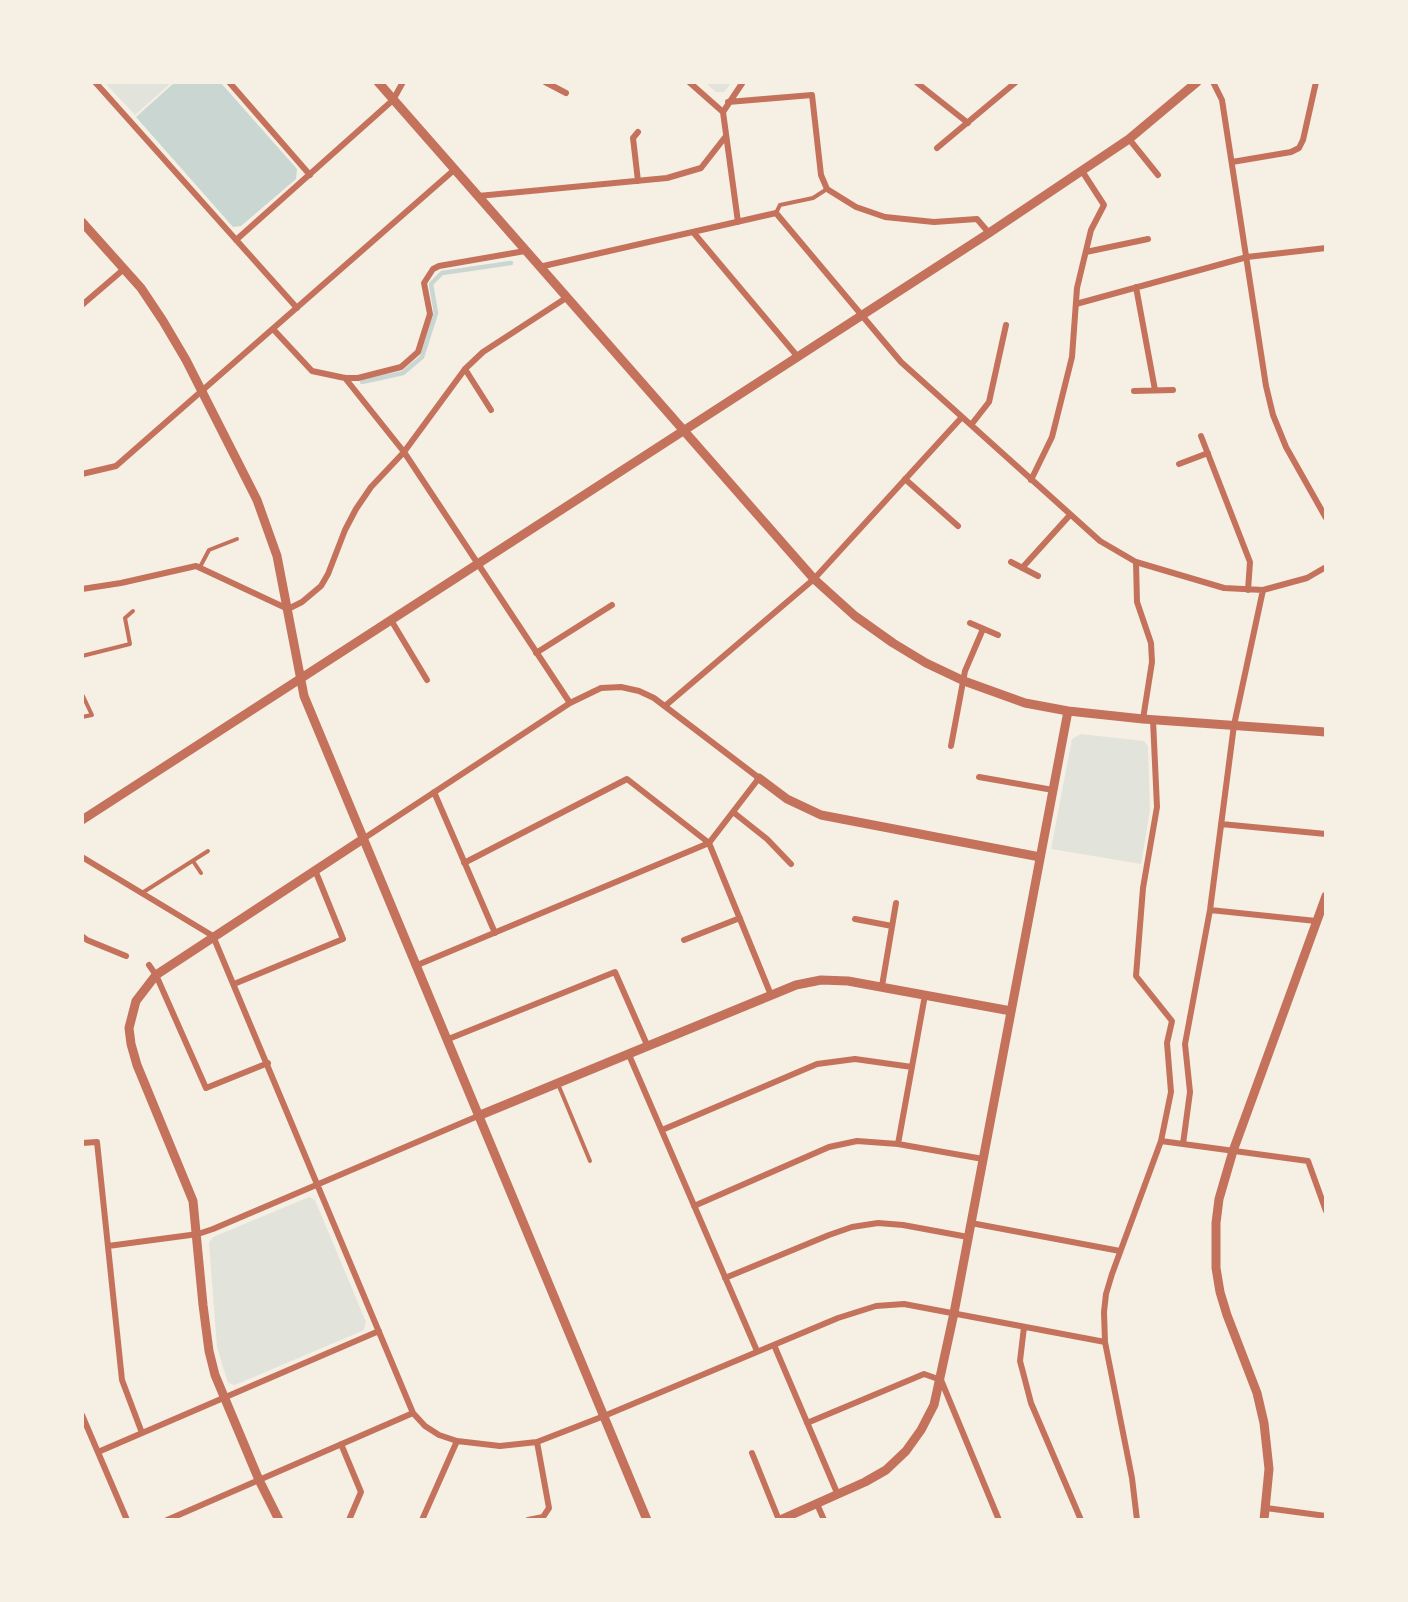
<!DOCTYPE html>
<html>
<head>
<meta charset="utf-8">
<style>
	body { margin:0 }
	#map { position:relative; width:1408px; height:1602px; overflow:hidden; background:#f6efe4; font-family:Jost,sans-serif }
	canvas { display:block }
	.frame { position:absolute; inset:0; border:84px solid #f6efe4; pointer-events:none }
</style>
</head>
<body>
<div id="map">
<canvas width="1408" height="1602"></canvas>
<div class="frame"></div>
</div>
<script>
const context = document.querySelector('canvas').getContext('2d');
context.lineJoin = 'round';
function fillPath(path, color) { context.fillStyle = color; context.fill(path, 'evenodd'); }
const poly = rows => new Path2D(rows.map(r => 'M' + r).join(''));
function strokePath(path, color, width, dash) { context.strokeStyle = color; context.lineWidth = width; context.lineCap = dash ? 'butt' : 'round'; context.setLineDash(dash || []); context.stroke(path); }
const green = poly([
	[105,83,171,83,135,115],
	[706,83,731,83,724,92,716,92],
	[1081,734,1144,741,1148,746,1150,810,1141,864,1051,849,1072,739],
	[309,1197,315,1200,366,1322,364,1330,235,1385,228,1383,217,1347,209,1243,213,1237]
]);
const water = poly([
	[175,82,221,83,297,169,296,179,241,226,233,227,136,117]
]);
const stream = poly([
	[362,382,403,373,422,357,436,313,431,284,442,273,511,263]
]);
const service = poly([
	[776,213,780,205,813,198,827,189],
	[200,567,209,550,237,539],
	[82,656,130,644,125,618,133,611],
	[82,694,92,715,82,717],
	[193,861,201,873],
	[142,893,208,851],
	[558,1084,590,1161]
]);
const minor = poly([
	[95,82,297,308],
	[229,82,310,175],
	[545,82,566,93],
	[689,82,723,112],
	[916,82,968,123],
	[1213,82,1222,100,1266,386,1273,415,1286,447,1326,518],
	[728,102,812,95,821,175,827,189,856,207,885,217,934,222,977,219,989,233],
	[1129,139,1158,175],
	[937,148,1016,82],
	[1232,162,1291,152,1299,148,1303,140,1316,82],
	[638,181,633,138,638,132],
	[478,196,667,178,701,168,726,136],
	[738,222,723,112,743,82],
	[693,232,798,357],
	[236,240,393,100,403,82],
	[1086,252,1148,239],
	[539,267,776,213,901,362,1100,541,1136,562,1224,588,1263,590,1307,578,1326,567],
	[1136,287,1155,390],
	[1076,304,1247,257,1326,248],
	[82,305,124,269],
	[273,329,312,371,345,378,358,378,401,367,418,352,430,314,424,283,433,269,439,266,525,251],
	[465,369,491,410],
	[345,378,404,452,570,703],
	[1134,391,1173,390],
	[971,425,989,402,1006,325],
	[1201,436,1250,562,1248,590],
	[1179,464,1208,453],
	[82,474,116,466,454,170],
	[905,479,958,526],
	[1031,480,1052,437,1072,357,1077,288,1091,230,1104,205,1082,171],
	[1011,562,1038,576],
	[1136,562,1137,602,1151,643,1152,662,1143,719],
	[1022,568,1070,515],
	[82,589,121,583,196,566,288,609,302,602,321,586,328,574,345,530,356,509,371,487,404,452,465,369,483,352,566,298],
	[391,620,427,680],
	[970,623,998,635],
	[536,653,612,605],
	[665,706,814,579,962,417],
	[951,746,965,671,983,629],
	[979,777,1053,790],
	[434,792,495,933],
	[733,812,767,839,791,864],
	[1221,824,1326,834],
	[363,839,570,703,601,688,621,687,639,691,654,698,759,778,709,843,415,966],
	[82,857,213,936,413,1413,425,1426,439,1435,457,1441,500,1446,537,1442,604,1416,838,1318,876,1306,904,1304,1105,1342],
	[464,863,627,779,709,843,771,995],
	[1210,910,1316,921],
	[855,919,892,926],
	[82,936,87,940,126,956],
	[684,940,740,918],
	[149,965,156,975,206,1088,268,1063],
	[234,984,343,939,315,870],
	[882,986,896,903],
	[446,1040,615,972,648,1047],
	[629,1055,757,1351],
	[662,1130,817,1064,855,1059,912,1067],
	[1161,1141,1308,1161,1326,1211],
	[82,1143,97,1142,122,1380,142,1433],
	[898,1144,925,995],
	[1183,1144,1190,1092,1185,1044,1210,910,1234,725,1263,590],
	[694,1206,829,1147,857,1141,898,1144,983,1159],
	[971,1223,1120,1251],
	[108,1246,198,1234,213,1229,478,1116],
	[725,1278,829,1235,852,1227,878,1223,903,1225,968,1237],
	[1024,1327,1020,1361,1025,1380,1031,1403,1081,1520],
	[774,1345,838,1495],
	[82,1415,127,1520],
	[807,1423,924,1374,941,1380,999,1520],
	[341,1444,361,1492,349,1520],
	[98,1452,379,1331],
	[752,1453,779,1520],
	[817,1504,824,1520],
	[1266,1508,1326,1516],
	[167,1520,413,1413],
	[422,1520,457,1441],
	[528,1520,543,1517,549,1508,537,1442],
	[1137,1520,1132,1478,1105,1342,1104,1312,1106,1294,1112,1274,1161,1141,1171,1092,1167,1043,1172,1021,1136,976,1143,888,1157,807,1153,720]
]);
const tertiary = poly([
	[378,82,814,579,855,616,893,643,926,663,964,681,1025,703,1068,711,1143,719,1326,732],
	[82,222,141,288,163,321,186,360,257,500,277,556,304,696,647,1520],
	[759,778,787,799,821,815,1040,857],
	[82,820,989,233,1129,139,1197,82],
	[478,1116,796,985,821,980,848,981,1011,1011],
	[279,1520,259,1480,215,1375,209,1351,203,1305,193,1201,137,1065,131,1044,129,1028,136,1001,156,975,363,839],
	[780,1520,865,1482,886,1470,906,1451,921,1430,934,1405,954,1313,1068,711],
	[1264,1520,1269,1469,1264,1423,1257,1393,1227,1315,1220,1292,1216,1268,1216,1223,1219,1199,1233,1151,1326,896]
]);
fillPath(green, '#e2e4dc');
fillPath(water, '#c9d6d2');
strokePath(stream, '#c9d6d2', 4.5);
strokePath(service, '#c5725c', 4);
strokePath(minor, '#c5725c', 6);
strokePath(tertiary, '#c5725c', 9);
</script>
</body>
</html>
